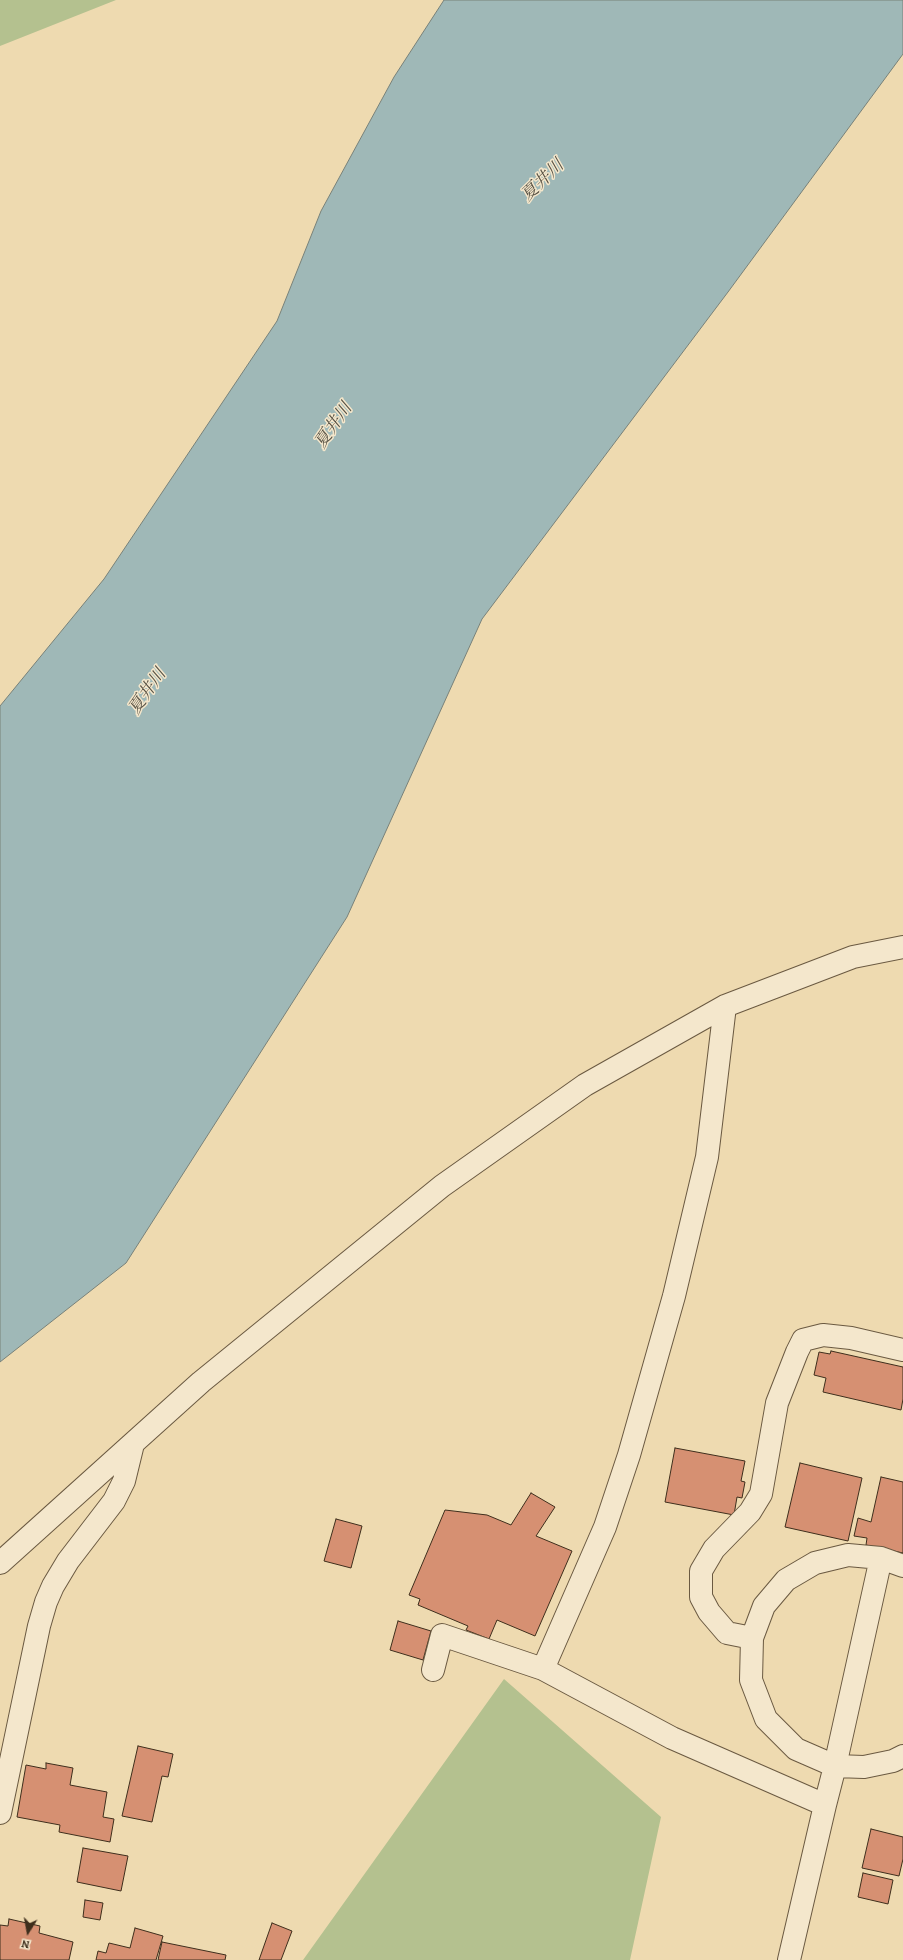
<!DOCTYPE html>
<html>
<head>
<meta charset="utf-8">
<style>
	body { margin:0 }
	#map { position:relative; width:903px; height:1960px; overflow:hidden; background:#eedab0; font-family:Alegreya,serif }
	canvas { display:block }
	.north { position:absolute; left:8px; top:1912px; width:40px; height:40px; -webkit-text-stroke:3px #f4e7cc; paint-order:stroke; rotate:191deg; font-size:11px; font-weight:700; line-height:16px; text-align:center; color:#3e2e1c }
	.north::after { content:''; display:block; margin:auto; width:14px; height:18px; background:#3e2e1c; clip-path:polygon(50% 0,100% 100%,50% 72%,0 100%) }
</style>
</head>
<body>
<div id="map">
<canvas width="903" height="1960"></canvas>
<div class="north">N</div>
</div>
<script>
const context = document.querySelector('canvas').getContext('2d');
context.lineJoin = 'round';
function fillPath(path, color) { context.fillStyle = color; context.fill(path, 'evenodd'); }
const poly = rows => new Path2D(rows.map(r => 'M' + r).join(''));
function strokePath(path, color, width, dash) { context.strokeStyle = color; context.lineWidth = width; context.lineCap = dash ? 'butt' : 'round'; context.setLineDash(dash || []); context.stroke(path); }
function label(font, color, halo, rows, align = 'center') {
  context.font = font + ' Alegreya,"Noto Serif JP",serif'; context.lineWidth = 3; context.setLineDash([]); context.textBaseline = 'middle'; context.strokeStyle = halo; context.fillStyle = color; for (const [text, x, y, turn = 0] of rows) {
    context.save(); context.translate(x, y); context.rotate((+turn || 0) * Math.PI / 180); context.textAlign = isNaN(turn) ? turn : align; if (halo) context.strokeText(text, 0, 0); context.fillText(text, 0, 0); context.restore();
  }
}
const green = poly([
	[0,0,116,0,0,46],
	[504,1679,661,1817,630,1960,303,1960]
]);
const water = poly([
	[444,0,903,0,903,54,728,292,482,619,347,917,126,1263,0,1362,0,706,104,579,277,321,321,211,394,77,444,0]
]);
const building = poly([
	[831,1351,903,1367,903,1399,901,1410,823,1392,826,1378,814,1375,819,1352,830,1354,831,1351],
	[675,1448,745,1461,741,1481,745,1482,742,1498,737,1497,734,1515,665,1502,675,1448],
	[800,1463,862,1478,848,1541,785,1527,800,1463],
	[881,1477,903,1482,903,1553,866,1545,867,1538,854,1536,858,1518,871,1522,881,1477],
	[531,1493,555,1507,536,1536,572,1551,535,1636,497,1620,489,1639,466,1630,468,1626,418,1605,420,1599,409,1595,445,1510,487,1515,511,1525,531,1493],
	[336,1519,362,1526,351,1568,324,1561,336,1519],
	[398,1621,431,1631,423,1660,390,1650,398,1621],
	[138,1746,173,1754,168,1777,162,1776,152,1822,122,1816,138,1746],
	[46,1763,73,1768,70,1785,107,1792,103,1817,114,1819,110,1842,59,1832,60,1825,17,1817,26,1765,46,1769,46,1763],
	[871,1829,903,1837,903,1859,899,1876,862,1868,871,1829],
	[83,1848,128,1856,121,1891,77,1882,83,1848],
	[863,1873,893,1880,888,1904,858,1897,863,1873],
	[85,1900,103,1903,100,1920,83,1917,85,1900],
	[9,1919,40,1926,39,1933,73,1942,69,1960,0,1960,0,1925,8,1926,9,1919],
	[272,1923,292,1931,281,1960,259,1960,272,1923],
	[135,1928,163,1936,156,1960,96,1960,98,1951,106,1953,109,1943,130,1948,135,1928],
	[162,1942,226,1955,225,1960,158,1960,162,1942]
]);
const minor = poly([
	[725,1006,707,1157,674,1296,629,1455,605,1527,543,1669,672,1738,825,1805,789,1960],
	[0,1563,201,1382,442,1186,585,1085,725,1006,853,957,903,947],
	[903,1566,881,1558,848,1555,815,1563,786,1580,764,1606,752,1638,751,1680,766,1719,796,1749,835,1766,864,1767,893,1761,903,1756],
	[752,1638,727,1633,709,1612,701,1597,701,1571,714,1549,750,1512,761,1494,777,1403,797,1352,803,1340,823,1335,851,1338,903,1350],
	[433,1670,442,1635,543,1669],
	[825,1805,835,1766,881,1558],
	[0,1813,39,1626,46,1602,53,1586,68,1561,114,1501,124,1481,133,1444]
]);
const waterNames = [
	["夏井川",543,181,-44],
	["夏井川",334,426,-55],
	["夏井川",148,692,-55]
];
fillPath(green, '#b4c18f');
fillPath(water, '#9fb8b7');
strokePath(water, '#788179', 1);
fillPath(building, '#d69072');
strokePath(building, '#3e2e1c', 1);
strokePath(minor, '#6a5941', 24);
strokePath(minor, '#f4e7cc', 22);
label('italic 17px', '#565043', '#f4e7cc', waterNames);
</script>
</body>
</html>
